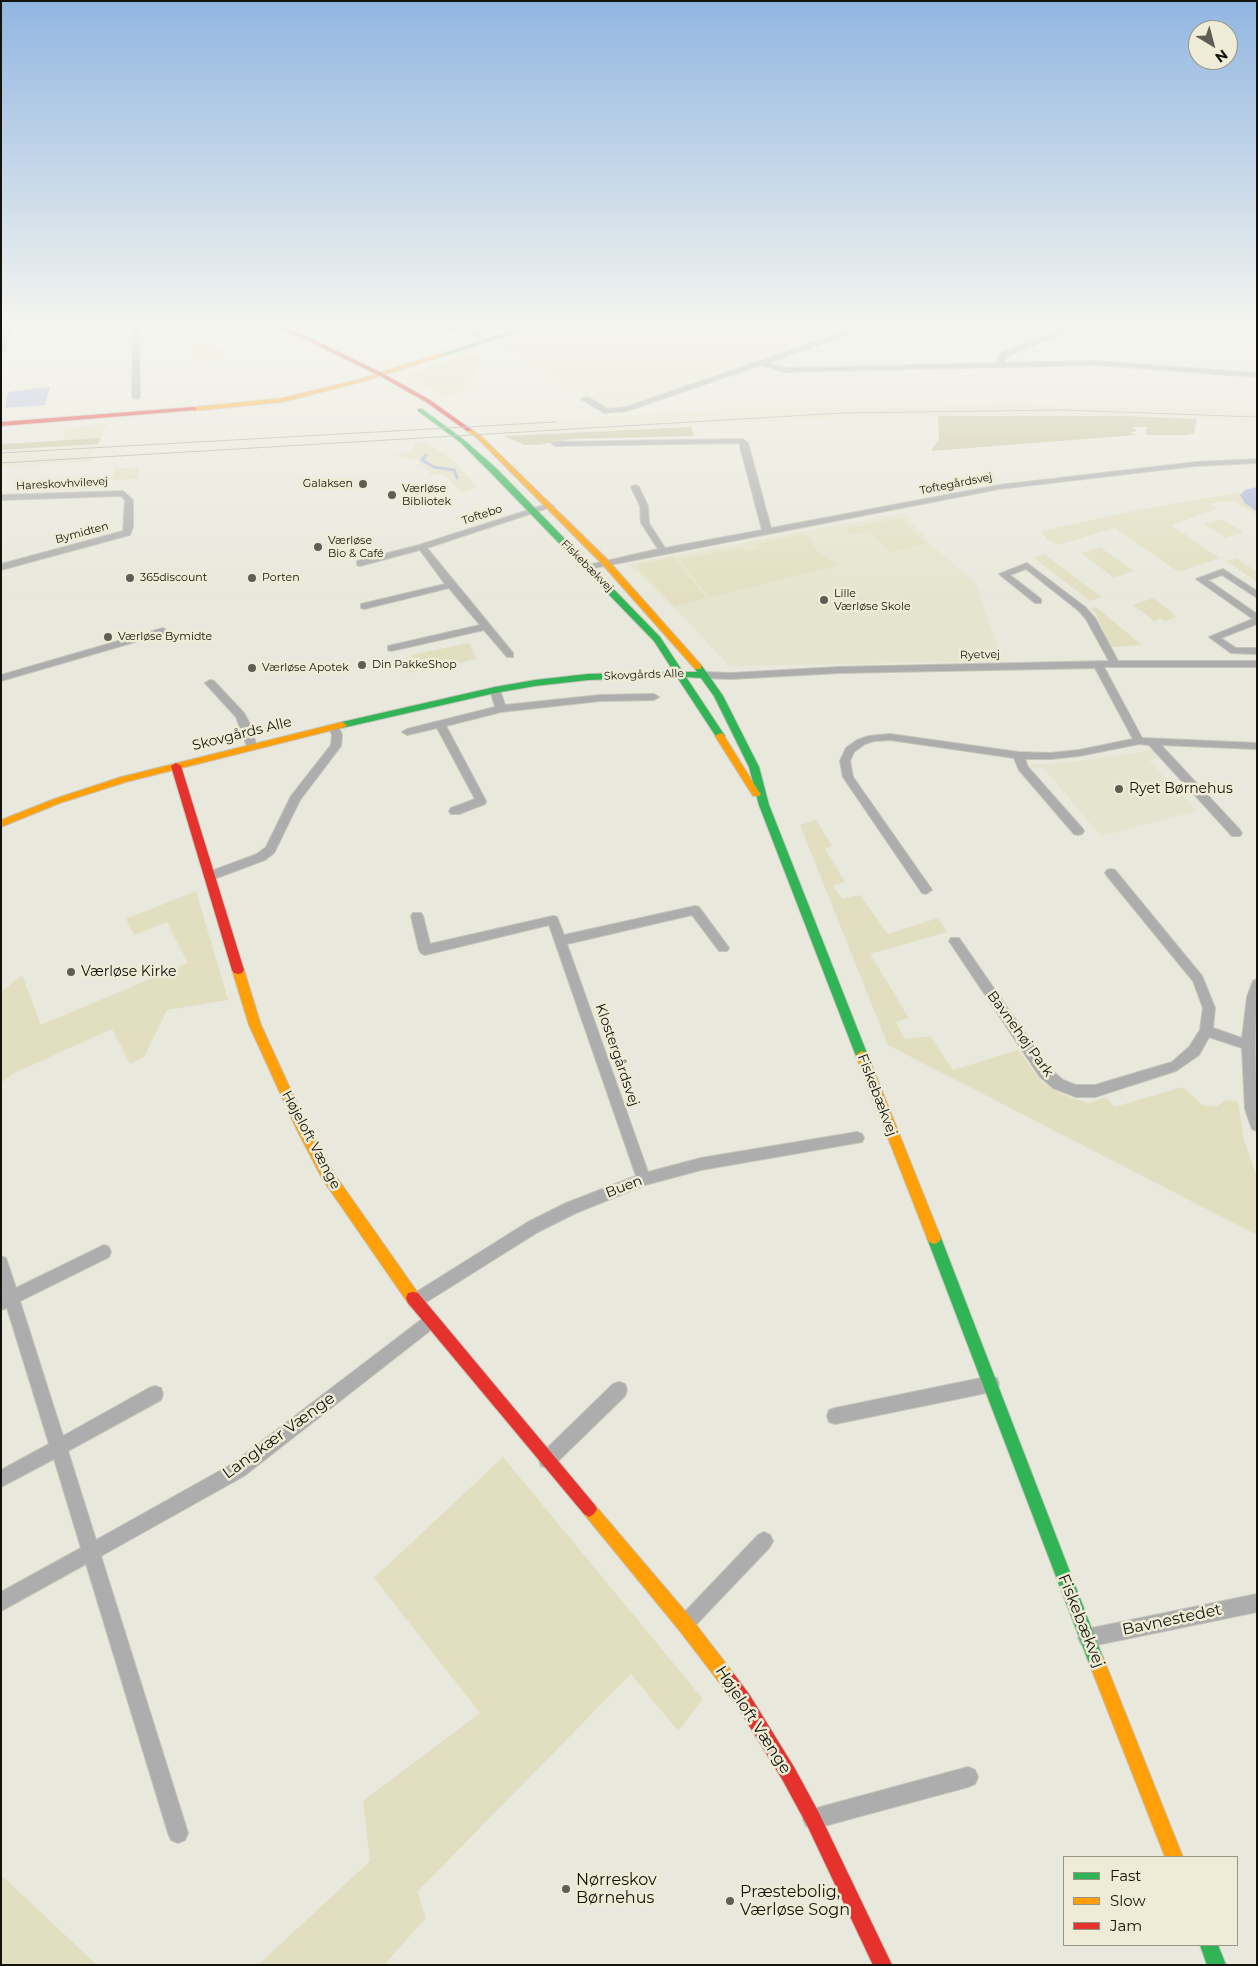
<!DOCTYPE html>
<html>
<head>
<meta charset="utf-8">
<style>
	body { margin:0 }
	#map { position:relative; width:1258px; height:1966px; overflow:hidden; background:#e8e8dc; font-family:Montserrat,sans-serif }
	canvas { display:block }
	.frame { position:absolute; inset:0; border:2px solid #14130b; pointer-events:none }
	.legend { position:absolute; left:1063px; top:1856px; width:175px; height:90px; box-sizing:border-box; background:#eeecd6; border:1px solid #979585; margin:0; padding:6px 9px; list-style:none; font-size:15px; color:#14130b }
	.legend li { display:flex; align-items:center; gap:10px; height:25px }
	.legend b { width:25px; border:1px solid #979585 }
	.north { position:absolute; left:1188px; top:20px; width:50px; height:50px; box-sizing:border-box; background:#eeecd6; border:1px solid #979585; border-radius:50%; rotate:143deg; font-size:14px; font-weight:700; line-height:20px; text-align:center; color:#14130b }
	.north::after { content:''; display:block; margin:auto; width:18px; height:22px; background:#5e5e54; clip-path:polygon(50% 0,100% 100%,50% 72%,0 100%) }
</style>
</head>
<body>
<div id="map">
<canvas width="1258" height="1966"></canvas>
<div class="frame"></div>
<ul class="legend">
<li><b style="height:6px;background:#30b455"></b>Fast</li>
<li><b style="height:6px;background:#ff9f0a"></b>Slow</li>
<li><b style="height:6px;background:#e5322d"></b>Jam</li>
</ul>
<div class="north">N</div>
</div>
<script>
const context = document.querySelector('canvas').getContext('2d');
context.lineJoin = 'round';
function fillPath(path, color) { context.fillStyle = color; context.fill(path, 'evenodd'); }
const poly = rows => new Path2D(rows.map(r => 'M' + r).join(''));
function strokePath(path, color, width, dash) { context.strokeStyle = color; context.lineWidth = width; context.lineCap = dash ? 'butt' : 'round'; context.setLineDash(dash || []); context.stroke(path); }
function label(font, color, halo, rows, align = 'center') {
  context.font = font + ' Montserrat,sans-serif'; context.lineWidth = 5; context.setLineDash([]); context.textBaseline = 'middle'; context.strokeStyle = halo; context.fillStyle = color; for (const [text, x, y, turn = 0] of rows) {
    context.save(); context.translate(x, y); context.rotate((+turn || 0) * Math.PI / 180); context.textAlign = isNaN(turn) ? turn : align; if (halo) context.strokeText(text, 0, 0); context.fillText(text, 0, 0); context.restore();
  }
}
const built = poly([
	[547,326,859,326,612,410,603,407,498,342],
	[1016,404,1257,411,1257,423,1125,416,938,416,845,418,507,435,492,423,755,408],
	[98,444,92,462,1,468,1,450],
	[904,513,933,546,975,582,1003,661,729,666,685,618,628,564],
	[1154,750,1159,758,1149,761,1196,811,1101,836,1043,767,1031,768,1030,765,1073,762]
]);
const green = poly([
	[200,339,204,343,211,341,225,355,203,363,193,357,190,341],
	[468,354,484,360,474,371,473,380,470,380,467,387,456,392,457,394,446,397,411,378,413,372],
	[110,423,106,426,98,444,61,446,66,428],
	[417,441,427,442,452,459,477,486,475,488,462,493,443,474,431,475,417,460,393,456,408,452,412,450,413,443],
	[139,467,139,479,112,480,115,468],
	[1257,489,1257,515,1235,502,1221,501,1210,504,1217,509,1171,525,1219,558,1178,572,1115,528,1058,545,1048,540,1041,531,1134,511],
	[898,518,927,544,891,553,870,531,852,535,846,529],
	[1222,519,1243,532,1226,538,1204,524],
	[807,534,813,541,813,546,817,551,839,565,709,597,679,559,743,547,747,551,757,549,754,544],
	[1100,547,1134,571,1114,578,1081,553],
	[1044,554,1102,597,1090,601,1034,558],
	[674,557,675,558,706,598,675,606,637,568,642,563],
	[1236,558,1257,572,1257,582,1226,561],
	[1153,598,1174,614,1172,615,1176,617,1165,621,1161,618,1154,621,1133,605],
	[1096,607,1142,645,1111,647,1095,613,1090,609],
	[469,643,477,659,407,673,403,664,414,662,411,655],
	[816,820,832,846,825,849,845,882,833,886,842,899,860,895,888,934,938,918,947,932,870,954,909,1018,896,1022,905,1039,930,1036,953,1070,1018,1050,1043,1083,1071,1098,1090,1103,1106,1097,1114,1107,1183,1087,1202,1105,1217,1107,1225,1100,1238,1102,1244,1140,1257,1177,1257,1235,888,1045,800,825],
	[196,891,228,1000,167,1010,144,1057,130,1064,112,1029,14,1073,1,1083,1,992,22,975,41,1025,188,963,167,922,134,935,126,919],
	[503,1457,703,1699,678,1731,631,1674,417,1892,426,1918,384,1965,258,1965,370,1861,363,1801,480,1713,374,1578],
	[1,1875,97,1965,1,1965]
]);
const forest = poly([
	[938,416,1125,416,1197,419,1194,433,1188,435,1147,435,1145,431,1148,427,1132,427,1137,431,1130,433,1137,435,931,451,939,439],
	[691,427,694,436,571,439,538,445,524,445,504,436],
	[101,438,98,444,1,450,1,444]
]);
const water = poly([
	[50,387,45,405,5,408,8,392],
	[1257,487,1257,512,1245,503,1240,495,1245,490]
]);
const stream = poly([
	[426,455,422,460,434,467,454,470,457,478]
]);
const street = poly([
	[3,326,10,326,5,351,1,353,3,326],
	[133,326,139,326,140,397,136,399,132,397,133,326],
	[430,326,438,326,443,329,452,326,469,326,491,341,486,342,462,328,442,334,430,326],
	[861,326,872,326,768,363,785,368,998,363,997,359,1002,352,1071,326,1081,326,1008,356,1005,359,1005,363,1095,361,1257,373,1257,377,1095,365,785,372,761,365,627,411,604,413,581,399,588,397,608,409,626,407,861,326],
	[743,439,748,443,771,528,999,485,1196,462,1257,459,1257,463,1196,466,999,489,584,570,584,566,658,549,641,523,640,506,631,487,635,485,639,487,648,506,649,523,665,548,762,530,739,443,556,446,552,444,553,442,743,439],
	[123,491,133,500,133,527,130,535,1,570,1,564,123,531,125,500,121,496,1,500,1,495,123,491],
	[547,504,554,506,427,548,513,653,513,657,507,657,484,630,391,651,388,650,388,646,480,625,449,588,364,609,361,608,361,604,445,584,420,550,360,566,357,565,357,561,419,545,547,504],
	[1027,563,1085,607,1095,618,1118,661,1257,661,1257,667,1104,667,1142,738,1257,743,1257,749,1161,745,1240,830,1242,833,1240,836,1232,836,1149,745,1139,744,1079,756,1051,759,1025,759,1028,767,1082,828,1084,831,1082,834,1078,835,1074,834,1019,770,1014,758,890,740,874,741,865,744,854,752,850,761,853,777,930,887,932,890,926,894,922,893,843,777,840,761,846,748,857,740,869,736,890,734,1018,752,1051,753,1079,750,1133,739,1095,668,839,673,731,679,704,678,699,675,704,672,731,673,839,667,1109,661,1086,619,1079,611,1026,569,1010,575,1041,599,1041,603,1035,603,999,574,1027,563],
	[1223,569,1257,591,1257,598,1222,575,1208,580,1257,614,1257,624,1221,638,1236,648,1257,648,1257,654,1231,653,1209,637,1253,619,1196,579,1223,569],
	[163,628,168,631,166,633,1,681,1,675,163,628],
	[210,680,214,681,244,713,250,724,257,747,256,749,248,749,236,717,205,683,210,680],
	[495,687,500,690,505,705,600,695,654,694,659,697,654,700,600,701,501,712,446,726,486,801,485,804,459,814,451,814,449,811,451,808,475,799,437,728,407,735,402,732,407,729,495,707,490,690,495,687],
	[334,724,338,725,342,735,341,746,300,800,274,853,265,860,214,879,206,879,204,876,206,873,257,854,266,847,291,796,331,745,332,735,329,727,334,724],
	[1111,869,1115,870,1202,976,1215,1008,1213,1028,1242,1038,1247,997,1253,981,1257,979,1255,1045,1257,1131,1252,1129,1245,1109,1242,1048,1209,1037,1199,1055,1176,1071,1095,1097,1076,1097,1053,1088,1040,1077,949,941,951,938,959,938,1050,1069,1063,1080,1076,1085,1095,1085,1172,1062,1189,1047,1200,1030,1203,1008,1193,981,1107,876,1105,873,1107,870,1111,869],
	[695,906,699,907,727,945,729,948,727,951,719,951,692,915,567,944,648,1172,701,1158,857,1132,862,1134,864,1138,862,1142,701,1170,645,1185,576,1213,538,1232,420,1306,415,1308,410,1306,407,1301,410,1296,528,1222,566,1203,636,1176,549,925,425,955,421,953,419,950,411,916,413,913,421,913,423,916,430,944,553,916,557,917,564,935,695,906],
	[104,1245,109,1247,111,1252,109,1257,20,1301,63,1436,149,1388,155,1386,161,1388,163,1394,161,1400,68,1451,96,1540,232,1464,426,1316,431,1314,436,1316,439,1321,436,1326,244,1476,101,1556,188,1833,185,1840,178,1843,171,1840,168,1833,86,1564,1,1611,1,1592,81,1548,54,1459,1,1487,1,1470,49,1444,7,1308,1,1310,1,1295,3,1294,1,1288,1,1256,6,1258,16,1288,104,1245],
	[991,1376,997,1378,999,1384,997,1390,991,1392,835,1424,829,1422,827,1416,829,1410,835,1408,991,1376],
	[619,1382,625,1384,627,1390,625,1396,553,1466,547,1468,541,1466,539,1460,541,1454,613,1384,619,1382],
	[764,1532,770,1535,773,1541,770,1547,691,1630,685,1633,679,1630,676,1624,679,1618,758,1535,764,1532],
	[1257,1594,1257,1612,1087,1647,1081,1644,1078,1638,1081,1632,1087,1629,1257,1594],
	[968,1767,975,1770,978,1777,975,1784,968,1787,813,1829,806,1826,803,1819,806,1812,813,1809,968,1767]
]);
const fast = poly([
	[526,326,536,326,444,356,439,355,526,326],
	[418,409,422,409,464,440,497,469,660,637,683,672,697,672,694,667,698,664,701,665,707,673,723,696,759,767,769,805,868,1056,866,1059,862,1061,858,1059,856,1056,759,805,749,767,714,696,701,678,686,677,725,736,723,738,717,738,677,677,588,680,535,686,495,693,342,728,339,727,337,725,342,722,495,687,535,680,588,674,674,672,654,641,491,473,460,442,418,411,418,409],
	[934,1232,939,1234,941,1238,1105,1663,1103,1669,1097,1671,1091,1669,1089,1663,927,1238,929,1234,934,1232],
	[1200,1945,1218,1945,1226,1965,1207,1965,1200,1945]
]);
const slow = poly([
	[442,353,444,354,444,356,361,382,283,402,194,411,191,409,194,407,283,398,357,380,442,353],
	[467,429,471,429,481,436,608,560,701,665,701,669,695,669,602,564,477,438,467,431,467,429],
	[342,722,347,725,345,727,126,782,60,803,1,827,1,820,54,799,121,777,342,722],
	[720,733,723,734,759,792,761,794,759,796,753,796,715,736,720,733],
	[238,966,242,967,244,970,261,1025,306,1123,333,1172,418,1293,420,1298,418,1303,413,1304,408,1303,323,1180,297,1130,249,1025,232,970,234,967,238,966],
	[862,1051,866,1053,868,1056,941,1238,939,1242,934,1244,929,1242,927,1238,856,1056,858,1053,862,1051],
	[589,1501,594,1504,691,1618,734,1674,736,1680,734,1686,728,1688,722,1686,679,1630,584,1514,581,1509,584,1504,589,1501],
	[1097,1655,1103,1657,1183,1857,1165,1857,1089,1663,1091,1657,1097,1655]
]);
const jam = poly([
	[272,326,281,326,312,339,384,374,430,400,472,430,467,431,426,402,380,376,308,341,272,326],
	[194,407,197,409,196,410,1,426,1,422,194,407],
	[176,763,181,766,244,970,242,973,238,974,234,973,232,970,171,766,176,763],
	[413,1292,418,1293,594,1504,597,1509,594,1514,589,1517,584,1514,408,1303,406,1298,408,1293,413,1292],
	[728,1672,734,1674,749,1694,794,1767,819,1813,892,1965,873,1965,807,1825,782,1779,737,1706,722,1686,720,1680,722,1674,728,1672]
]);
const tram = poly([
	[1,453,555,422],
	[1,463,842,413,1063,410,1257,417]
]);
const markers = [
	[363,484,5,"#5e5e54"],
	[392,495,5,"#5e5e54"],
	[318,547,5,"#5e5e54"],
	[130,578,5,"#5e5e54"],
	[252,578,5,"#5e5e54"],
	[824,600,5,"#5e5e54"],
	[108,637,5,"#5e5e54"],
	[362,665,5,"#5e5e54"],
	[252,668,5,"#5e5e54"],
	[1119,789,5,"#5e5e54"],
	[71,972,5,"#5e5e54"],
	[566,1889,5,"#5e5e54"],
	[730,1901,5,"#5e5e54"]
];
const farStreetnames = [
	["Hareskovhvilevej",62,484,-3],
	["Toftegårdsvej",956,484,-11],
	["Toftebo",482,515,-18],
	["Bymidten",82,533,-15],
	["Fiskebækvej",587,566,45],
	["Ryetvej",980,655,-1],
	["Skovgårds Alle",644,675,-2]
];
const farPoinames = [
	["Galaksen",353,484,"right"],
	["Værløse",402,489],
	["Bibliotek",402,502],
	["Værløse",328,541],
	["Bio & Café",328,554],
	["365discount",140,578],
	["Porten",262,578],
	["Lille",834,594],
	["Værløse Skole",834,607],
	["Værløse Bymidte",118,637],
	["Din PakkeShop",372,665],
	["Værløse Apotek",262,668]
];
const streetNames = [
	["Skovgårds Alle",242,734,-14],
	["Bavnehøj Park",1020,1034,54],
	["Klostergårdsvej",617,1055,71],
	["Fiskebækvej",877,1095,69],
	["Højeloft Vænge",311,1140,62],
	["Buen",624,1187,-21]
];
const poiNames = [
	["Ryet Børnehus",1129,789],
	["Værløse Kirke",81,972]
];
const nearStreetnames = [
	["Langkær Vænge",279,1436,-36],
	["Bavnestedet",1172,1620,-12],
	["Fiskebækvej",1081,1621,68],
	["Højeloft Vænge",753,1720,57]
];
const nearPoinames = [
	["Nørreskov",576,1880],
	["Børnehus",576,1898],
	["Præstebolig,",740,1892],
	["Værløse Sogn",740,1910]
];
fillPath(built, '#e5e4ce');
fillPath(green, '#e2dfc1');
fillPath(forest, '#c9c59f');
fillPath(water, '#aeb8da');
strokePath(stream, '#aeb8da', 3);
strokePath(street, '#c5c5bb', 2);
strokePath(fast, '#c5c5bb', 2);
strokePath(slow, '#c5c5bb', 2);
strokePath(jam, '#c5c5bb', 2);
fillPath(street, '#acadac');
fillPath(fast, '#30b455');
fillPath(slow, '#ff9f0a');
fillPath(jam, '#e5322d');
strokePath(tram, '#a8a9a5', 1);
const sky = context.createLinearGradient(0, 0, 0, 602);
sky.addColorStop(0, '#91b6e2');
sky.addColorStop(0.54, '#f5f5ef');
sky.addColorStop(1, '#f5f5ef00');
context.fillStyle = sky;
context.fillRect(0, 0, 1258, 602);
for (const [x, y, r, color] of markers) { const dot = new Path2D(); dot.arc(x, y, r, 0, 2 * Math.PI); context.fillStyle = color; context.fill(dot); strokePath(dot, '#eeecd6', 2); }
label('11px', '#14130b', '#eeecd6', farStreetnames);
label('11px', '#14130b', '#eeecd6', farPoinames, 'left');
label('14px', '#14130b', '#eeecd6', streetNames);
label('14px', '#14130b', '#eeecd6', poiNames, 'left');
label('16px', '#14130b', '#eeecd6', nearStreetnames);
label('16px', '#14130b', '#eeecd6', nearPoinames, 'left');
</script>
</body>
</html>
